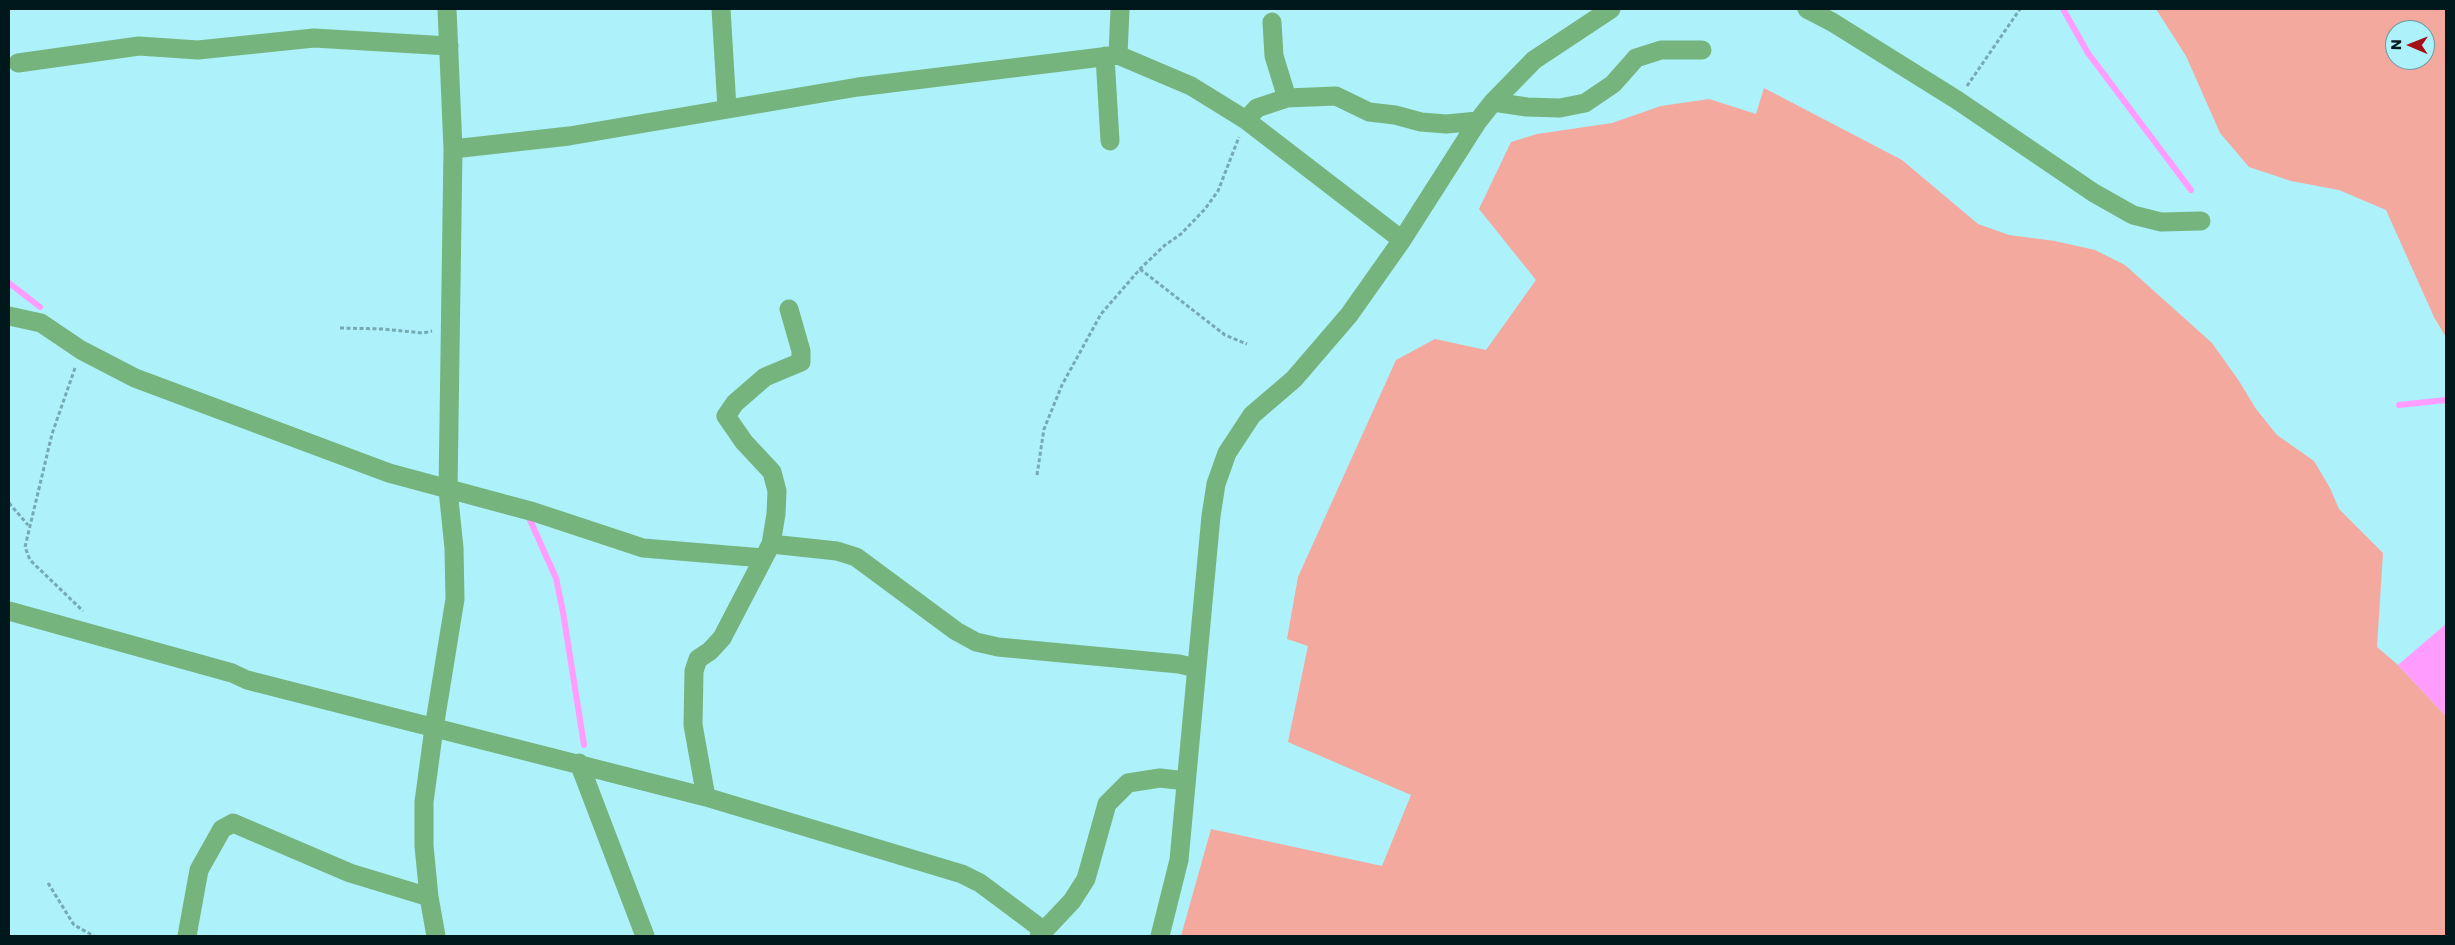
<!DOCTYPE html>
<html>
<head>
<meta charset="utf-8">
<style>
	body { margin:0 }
	#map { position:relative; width:2455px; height:945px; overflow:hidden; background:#adf1fb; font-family:Poppins,sans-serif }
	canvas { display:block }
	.frame { position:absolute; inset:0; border:10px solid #00171b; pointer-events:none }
	.north { position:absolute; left:2385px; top:20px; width:50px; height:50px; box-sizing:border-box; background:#adf1fb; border:1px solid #689aa1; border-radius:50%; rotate:271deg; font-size:14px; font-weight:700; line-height:20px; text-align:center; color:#00171b }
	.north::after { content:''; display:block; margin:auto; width:18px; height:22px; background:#a61015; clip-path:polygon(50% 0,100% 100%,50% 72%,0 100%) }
</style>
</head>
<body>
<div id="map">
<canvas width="2455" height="945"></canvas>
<div class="frame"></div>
<div class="north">N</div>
</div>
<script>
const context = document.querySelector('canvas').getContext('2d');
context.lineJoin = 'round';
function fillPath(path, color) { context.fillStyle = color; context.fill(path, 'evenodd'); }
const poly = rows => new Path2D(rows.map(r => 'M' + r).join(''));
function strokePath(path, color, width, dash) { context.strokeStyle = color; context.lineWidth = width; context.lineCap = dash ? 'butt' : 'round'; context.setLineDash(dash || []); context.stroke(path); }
const green = poly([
	[2156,9,2446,9,2446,337,2434,317,2386,210,2339,190,2291,181,2249,167,2220,133,2186,56],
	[2395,30,2425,30,2425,60,2395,60],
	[1764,88,1902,160,1978,224,2009,235,2055,241,2095,250,2125,265,2212,343,2239,381,2256,409,2277,435,2314,461,2330,488,2339,509,2383,553,2377,647,2398,665,2445,715,2446,936,1181,936,1211,829,1382,866,1411,795,1288,742,1308,646,1287,639,1298,577,1396,360,1435,339,1486,350,1536,280,1479,209,1511,142,1537,134,1612,123,1661,106,1709,99,1756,114]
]);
const water = poly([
	[2446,624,2446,760,2445,715,2398,665]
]);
const stream = poly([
	[2063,9,2088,53,2191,190],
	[9,283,40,307],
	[2399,405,2446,400],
	[530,520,556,578,563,612,584,745]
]);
const path = poly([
	[1967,86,2020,9],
	[1140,269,1225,335,1247,344],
	[340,328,382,329,423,333,432,331],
	[75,368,52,434,25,547,30,560,83,611],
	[1037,475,1044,429,1062,385,1101,314,1140,269,1165,245,1181,234,1205,209,1218,191,1239,137],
	[9,503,28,525],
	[48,883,74,925,94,936]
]);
const street = poly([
	[721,9,727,108],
	[1807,9,1832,22,1957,100,2094,193,2133,215,2161,222,2201,221],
	[1272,22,1274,56,1287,98],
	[1118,55,1120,9],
	[1105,56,1110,141],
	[18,63,139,46,198,50,314,38,449,46],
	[1493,102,1527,107,1560,108,1585,103,1613,84,1636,58,1661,50,1702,50],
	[1246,120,1257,108,1287,98,1336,96,1369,112,1395,115,1421,122,1446,124,1478,121],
	[453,149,569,136,858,87,1118,55,1191,86,1246,120,1402,240],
	[9,316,41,323,81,350,135,378,389,473,534,512,643,548,763,558],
	[771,544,837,551,856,557,956,631,976,642,998,647,1179,664,1196,668],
	[9,611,232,673,247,680,706,797,962,874,980,883,1043,930],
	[579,763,645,936],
	[706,797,693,725,694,671,698,659,710,651,722,638,771,544,776,514,777,491,772,472,744,442,726,416,735,403,765,377,801,362,801,351,789,309],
	[187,936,199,870,222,829,233,823,350,873,429,897],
	[436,936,429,897,424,846,424,802,434,728,455,599,454,548,448,490,453,149,447,9],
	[1039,936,1072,901,1086,879,1107,804,1128,783,1160,778,1186,781],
	[1160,936,1179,860,1211,516,1216,484,1227,453,1252,415,1294,379,1349,315,1402,240,1478,121,1493,102,1534,60,1611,9]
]);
fillPath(green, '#f4a99f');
fillPath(water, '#ff9cfe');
strokePath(stream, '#ff9cfe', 6);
strokePath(path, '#75aab2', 3, [4, 2.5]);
strokePath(street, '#75b47c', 19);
</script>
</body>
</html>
